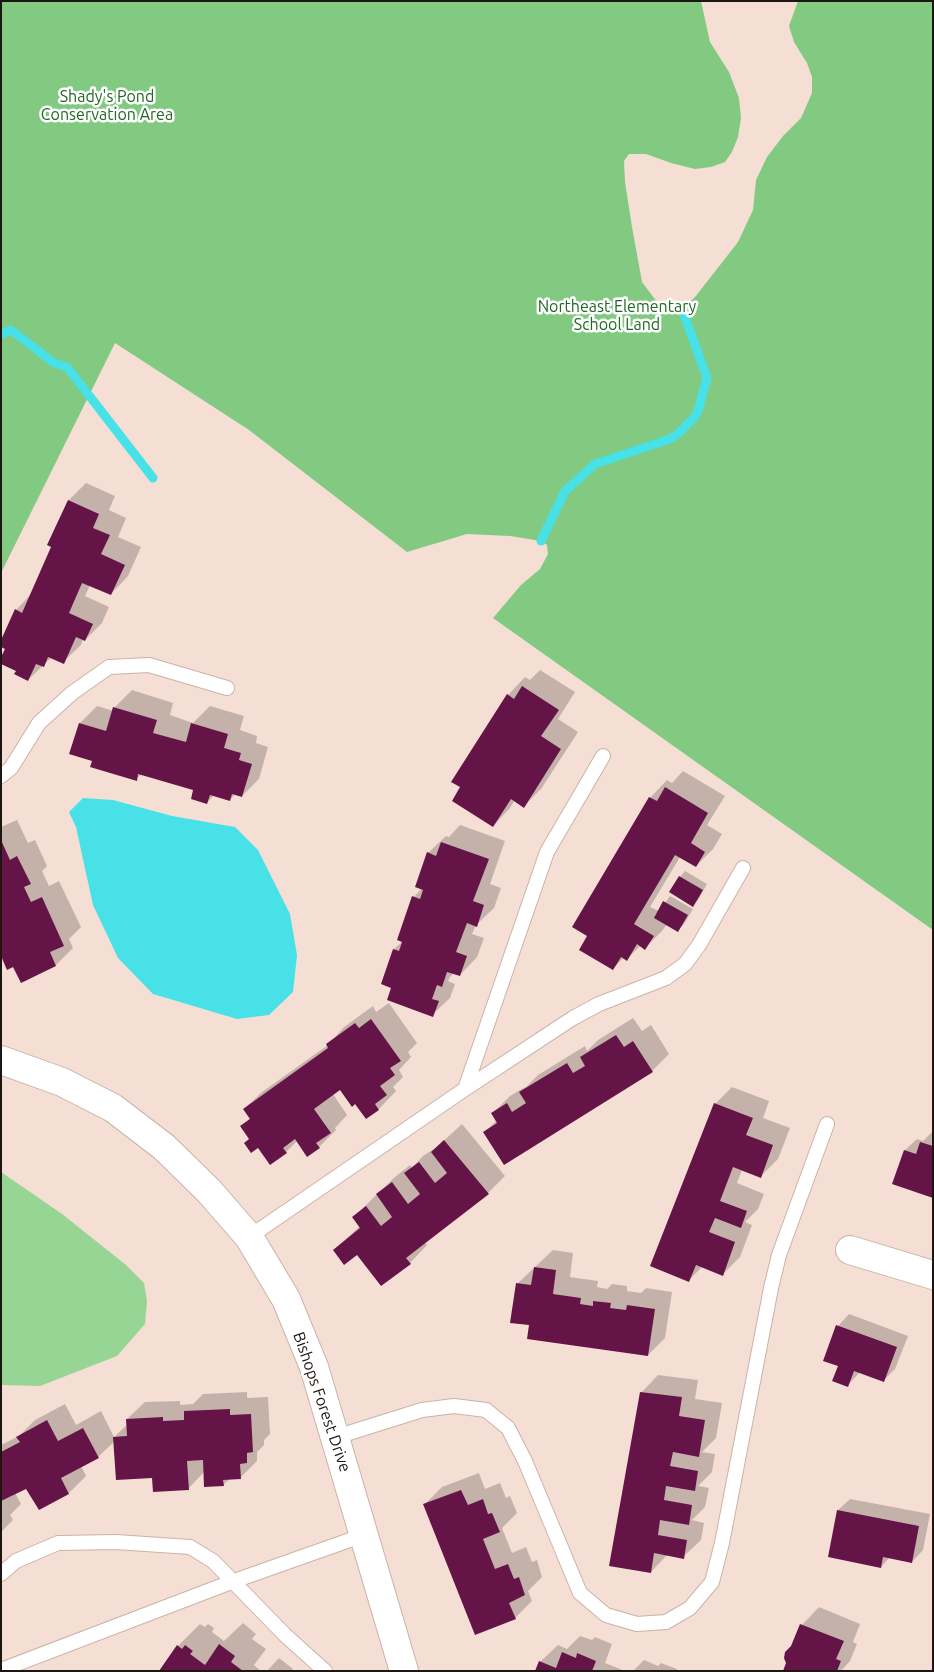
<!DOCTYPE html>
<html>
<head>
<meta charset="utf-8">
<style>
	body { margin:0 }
	#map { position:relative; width:934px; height:1672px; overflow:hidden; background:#f5dfd5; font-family:Ubuntu,sans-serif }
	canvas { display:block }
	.frame { position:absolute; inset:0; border:2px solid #1d1512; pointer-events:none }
</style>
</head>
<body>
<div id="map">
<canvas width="934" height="1672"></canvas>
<div class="frame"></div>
</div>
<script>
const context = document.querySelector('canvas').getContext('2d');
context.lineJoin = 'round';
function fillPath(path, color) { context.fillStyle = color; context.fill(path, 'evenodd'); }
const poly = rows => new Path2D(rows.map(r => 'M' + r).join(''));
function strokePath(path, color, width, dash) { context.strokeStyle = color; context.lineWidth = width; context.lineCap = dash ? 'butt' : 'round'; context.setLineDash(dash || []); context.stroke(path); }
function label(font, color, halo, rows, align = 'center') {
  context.font = font + ' Ubuntu,sans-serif'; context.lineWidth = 5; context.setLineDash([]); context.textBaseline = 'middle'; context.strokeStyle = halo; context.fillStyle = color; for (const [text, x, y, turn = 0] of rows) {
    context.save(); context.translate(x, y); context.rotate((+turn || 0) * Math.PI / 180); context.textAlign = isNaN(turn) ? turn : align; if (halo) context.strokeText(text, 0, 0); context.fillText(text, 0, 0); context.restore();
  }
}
const green = poly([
	[1,1172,62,1214,126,1265,144,1283,147,1301,145,1324,117,1356,40,1386,1,1385]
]);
const forest = poly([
	[1,1,701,1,710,42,729,72,739,98,741,118,738,137,732,152,725,162,711,167,695,169,671,163,646,154,629,154,624,161,625,182,632,227,642,282,657,302,668,312,682,309,695,297,738,242,753,210,756,180,767,157,783,136,801,118,812,93,812,77,807,63,794,42,789,26,798,1,933,1,933,930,493,618,521,585,540,569,548,554,547,545,541,541,510,536,467,534,407,552,249,430,115,343,1,573]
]);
const water = poly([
	[83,798,113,800,172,816,235,827,258,850,290,914,297,955,293,992,269,1015,237,1019,153,994,118,958,93,905,76,827,69,812]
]);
const shadow = poly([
	[86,483,115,496,109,510,126,518,118,537,141,547,128,576,111,594,90,585,85,596,109,607,102,623,85,640,83,639,81,645,63,662,52,657,28,680,17,670,7,648,16,610,31,594,53,546,69,500],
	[540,670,575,692,558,719,578,732,541,789,524,806,515,800,510,808,493,826,462,787,453,781,508,695,525,677,530,680],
	[132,690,173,703,170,715,193,723,210,706,244,716,240,730,257,736,256,743,268,747,259,779,242,796,235,794,230,800,214,795,207,803,195,790,142,774,136,779,94,760,80,723,97,706,114,711,114,708],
	[683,771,725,796,707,825,722,834,713,849,696,866,680,857,650,907,659,911,670,896,693,909,684,924,678,930,667,924,662,931,645,948,641,945,627,959,624,957,613,969,589,935,650,798,667,780,672,783],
	[17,820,28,843,35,840,47,866,42,871,49,886,59,881,81,927,69,939,73,948,56,965,21,981,14,965,1,955,1,827],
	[460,825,505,841,490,884,501,888,494,908,476,925,472,934,484,938,477,957,460,975,454,973,450,977,448,981,455,984,450,998,432,1015,393,987,394,949,403,941,414,897,422,888,428,853,446,836,449,837],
	[685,871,707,884,698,900,692,906,680,877],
	[389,1003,417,1043,408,1052,411,1057,399,1070,403,1077,393,1087,396,1091,379,1109,366,1117,356,1102,340,1089,333,1094,347,1115,335,1128,336,1130,319,1147,297,1141,286,1152,250,1139,242,1126,250,1118,244,1109,262,1092,328,1045,344,1027,373,1006,376,1012],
	[633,1018,642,1031,651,1025,669,1054,652,1071,485,1132,497,1120,493,1113,510,1096,525,1087,525,1088,538,1075,585,1046,587,1051,598,1040],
	[732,1087,769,1101,763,1118,790,1128,778,1159,760,1177,742,1170,737,1183,764,1194,758,1209,745,1222,752,1225,740,1257,723,1274,703,1266,689,1280,715,1104],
	[462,1124,505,1176,488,1193,425,1242,427,1245,410,1263,334,1250,360,1226,354,1217,371,1200,395,1177,410,1165,412,1168,423,1156,437,1147],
	[933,1131,933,1197,905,1150,917,1139,923,1141],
	[553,1250,573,1253,570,1277,598,1281,597,1287,607,1289,612,1284,627,1286,627,1291,641,1293,646,1288,672,1292,665,1338,648,1355,530,1324,517,1284],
	[849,1314,908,1336,895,1369,883,1381,860,1372,848,1385,839,1365,838,1326],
	[658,1375,698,1380,695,1399,722,1403,716,1438,702,1452,715,1454,712,1472,698,1486,709,1488,705,1507,692,1520,704,1523,701,1540,683,1557,668,1554,651,1572,641,1393],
	[247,1392,247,1398,268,1397,270,1434,264,1440,264,1445,257,1452,257,1461,240,1478,230,1479,223,1485,204,1472,188,1489,153,1476,115,1441,98,1457,81,1466,86,1476,69,1493,39,1508,27,1487,15,1493,21,1504,10,1515,13,1520,1,1532,1,1445,19,1436,35,1420,65,1404,76,1425,101,1411,114,1437,128,1424,127,1419,145,1402,180,1401,180,1405,193,1404,203,1394],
	[479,1473,485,1489,500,1483,506,1498,510,1496,517,1513,502,1528,512,1553,526,1547,532,1562,537,1560,542,1577,528,1591,532,1601,515,1618,424,1505,442,1487],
	[850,1499,930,1514,923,1550,912,1562,890,1557,881,1567,838,1510],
	[819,1607,860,1624,853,1642,857,1644,850,1661,841,1671,784,1671,802,1625],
	[243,1623,256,1634,252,1639,266,1649,254,1665,261,1671,160,1671,178,1646,200,1624,205,1627,208,1624,214,1628,212,1632,224,1641],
	[580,1636,592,1640,595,1637,612,1644,605,1663,625,1671,537,1671,540,1662,558,1645,567,1649],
	[279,1658,293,1669,292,1671,267,1671],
	[644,1660,658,1666,661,1663,677,1669,676,1671,633,1671]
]);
const stream = poly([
	[1,334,11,330,54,363,67,367,153,478],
	[541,541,565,491,595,464,670,439,679,433,697,414,707,378,682,309]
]);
const building = poly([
	[68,500,99,514,93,528,110,535,101,554,125,565,111,595,82,583,69,613,93,624,85,641,76,637,64,664,48,657,44,667,36,664,28,681,14,674,16,671,1,664,1,657,5,649,1,647,1,640,15,609,22,613,51,547,47,545],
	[522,686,559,710,541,736,561,749,524,808,511,799,493,827,452,801,460,787,451,782,507,694,514,699],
	[113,707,157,720,153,733,186,742,191,723,228,734,224,748,241,753,239,760,252,764,242,797,232,794,230,801,210,795,207,804,191,799,193,790,138,774,137,781,90,767,92,761,69,754,79,723,106,731],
	[665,787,708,813,691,843,705,852,696,867,675,855,634,924,654,936,645,950,637,944,627,961,621,957,613,970,579,950,587,936,572,927,649,797,657,801],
	[1,840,10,860,17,856,31,884,24,887,31,902,42,897,64,946,50,952,56,966,21,983,13,967,7,970,1,956],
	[441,842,489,859,473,901,484,905,477,927,467,923,456,952,467,956,460,976,447,972,442,987,437,985,432,999,439,1001,433,1017,387,1000,391,988,381,984,393,949,399,951,402,942,397,940,412,896,420,899,423,890,415,887,427,852,436,856],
	[679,876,703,890,693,907,669,892],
	[663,901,688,915,678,932,654,918],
	[371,1019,401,1061,390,1068,395,1075,380,1086,387,1095,375,1104,379,1110,366,1119,355,1104,352,1107,340,1090,314,1109,331,1133,316,1143,320,1148,307,1157,295,1139,283,1148,287,1153,270,1165,258,1148,251,1153,244,1143,249,1139,240,1126,250,1119,243,1109,328,1048,326,1044,355,1023,359,1028],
	[616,1035,624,1047,633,1041,653,1072,504,1165,483,1132,497,1123,491,1113,507,1103,512,1112,526,1103,519,1092,567,1063,573,1073,585,1066,580,1057],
	[714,1103,753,1118,746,1135,773,1145,761,1178,733,1167,720,1201,747,1211,741,1228,715,1218,709,1232,735,1242,723,1276,696,1265,689,1282,650,1266],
	[444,1140,489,1194,406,1258,411,1264,381,1286,357,1255,344,1265,333,1250,360,1228,352,1217,366,1206,381,1226,392,1217,376,1194,392,1182,408,1204,420,1194,404,1173,419,1162,435,1183,447,1173,431,1152],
	[920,1142,933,1146,933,1198,892,1184,904,1150,916,1154],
	[534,1267,556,1270,553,1294,581,1298,580,1304,593,1306,593,1301,611,1303,610,1308,626,1310,627,1305,655,1309,648,1356,527,1339,529,1325,510,1323,516,1283,531,1285],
	[836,1325,897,1347,884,1382,854,1371,848,1387,832,1381,838,1366,823,1361],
	[640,1392,682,1397,679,1416,705,1420,699,1457,673,1452,670,1466,698,1471,695,1491,666,1486,664,1500,692,1505,689,1525,660,1520,658,1535,687,1540,684,1559,654,1553,651,1573,609,1566],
	[230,1409,230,1415,251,1414,253,1452,247,1453,247,1463,240,1464,241,1479,223,1480,224,1486,204,1487,203,1460,187,1461,189,1490,153,1492,152,1478,116,1480,113,1437,127,1436,126,1419,163,1417,163,1421,184,1420,184,1411],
	[47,1420,58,1441,83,1428,99,1458,61,1478,69,1494,39,1510,26,1489,1,1501,1,1452,20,1442,16,1437],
	[461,1490,468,1505,483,1499,488,1514,492,1513,500,1532,483,1539,495,1569,508,1564,514,1579,519,1577,525,1595,509,1603,516,1619,475,1635,423,1504],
	[837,1510,919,1526,912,1563,883,1557,881,1568,828,1557],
	[800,1624,844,1641,836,1659,841,1661,837,1671,783,1671,786,1663,784,1658,785,1652,791,1646],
	[219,1644,235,1656,231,1662,243,1671,159,1671,177,1645,182,1649,185,1645,193,1651,190,1654,205,1665],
	[562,1652,576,1658,577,1653,596,1661,592,1671,535,1671,539,1661,556,1668]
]);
const service = poly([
	[1,776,11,768,39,723,72,693,109,667,149,665,227,688],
	[465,1089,547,852,603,756],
	[249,1237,465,1089,573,1018,599,1004,666,978,685,964,699,945,743,868],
	[336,1437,422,1410,454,1406,486,1410,508,1428,525,1461,580,1593,606,1615,637,1624,666,1622,690,1608,712,1582,722,1543,771,1288,779,1255,827,1124],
	[1,1574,16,1561,58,1543,116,1542,190,1547,213,1561,285,1635,325,1671],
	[1,1670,234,1581,364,1535]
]);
const minor = poly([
	[1,1060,62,1082,113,1108,164,1147,209,1191,249,1237,286,1299,314,1367,404,1671],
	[850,1250,933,1275]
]);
const parkNames = [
	["Shady's Pond",107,97],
	["Conservation Area",107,115],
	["Northeast Elementary",617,307],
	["School Land",617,325]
];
const streetNames = [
	["Bishops Forest Drive",322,1402,71]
];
fillPath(green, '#96d594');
fillPath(forest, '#82ca81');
fillPath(water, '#47e1e7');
fillPath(shadow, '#0003');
strokePath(stream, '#47e1e7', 9);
fillPath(building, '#651447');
strokePath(service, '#c9b3aa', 16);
strokePath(minor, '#c9b3aa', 30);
strokePath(service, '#fff', 14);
strokePath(minor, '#fff', 28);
label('16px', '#216824', '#fff', parkNames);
label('16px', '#1d1512', '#fff', streetNames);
</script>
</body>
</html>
